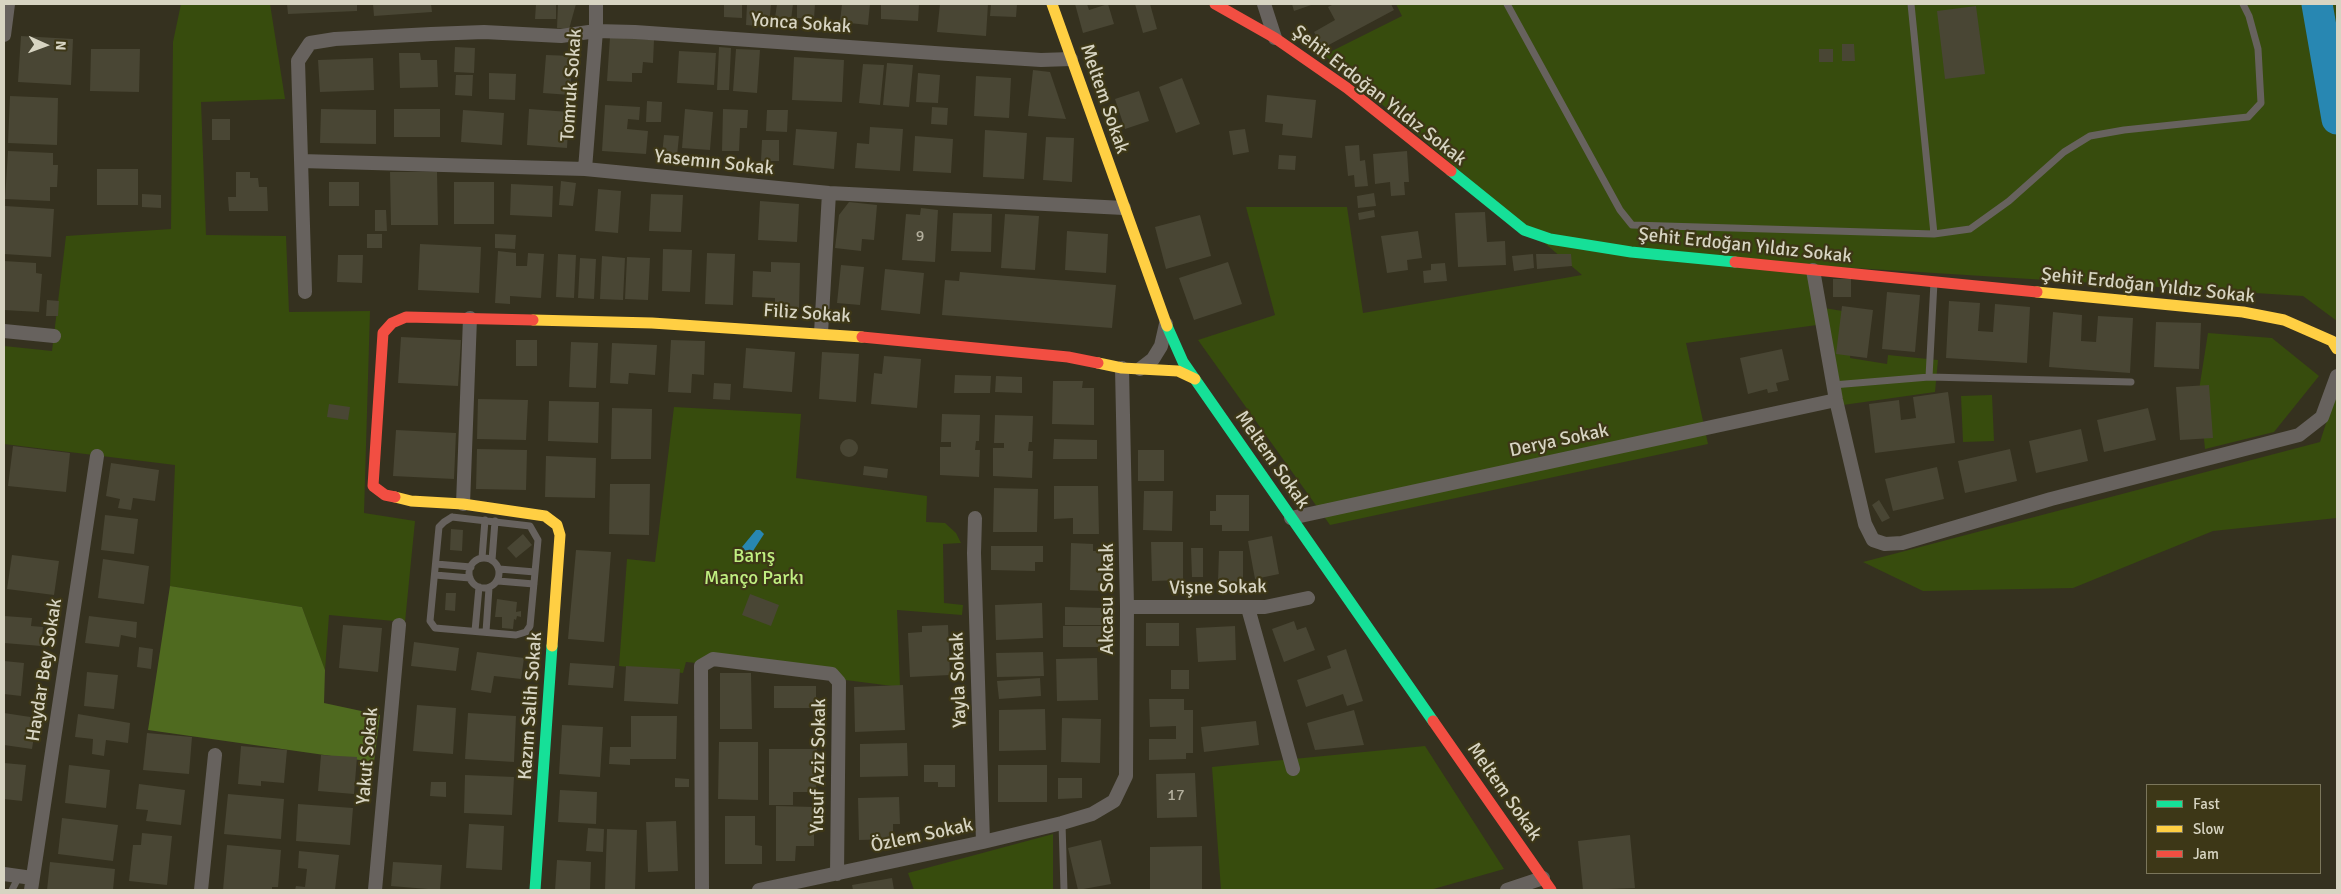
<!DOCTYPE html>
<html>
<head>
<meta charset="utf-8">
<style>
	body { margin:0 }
	#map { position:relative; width:2341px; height:894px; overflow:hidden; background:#35311f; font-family:Signika,sans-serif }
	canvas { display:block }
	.frame { position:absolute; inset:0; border:5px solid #d7d4c2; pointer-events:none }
	.legend { position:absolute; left:2146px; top:784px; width:175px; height:90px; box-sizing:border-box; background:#3d3717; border:1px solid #7b765b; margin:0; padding:6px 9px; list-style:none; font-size:15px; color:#d7d4c2 }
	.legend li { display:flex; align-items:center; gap:10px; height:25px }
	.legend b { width:25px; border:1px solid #7b765b }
	.north { position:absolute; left:20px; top:20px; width:50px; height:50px; -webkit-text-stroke:4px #3d3717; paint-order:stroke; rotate:92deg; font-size:14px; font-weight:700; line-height:20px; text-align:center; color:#d7d4c2 }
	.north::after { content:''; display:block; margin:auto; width:18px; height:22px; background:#d7d4c2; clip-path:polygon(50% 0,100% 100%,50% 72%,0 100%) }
</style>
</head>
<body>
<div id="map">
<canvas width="2341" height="894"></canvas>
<div class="frame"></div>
<ul class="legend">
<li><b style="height:6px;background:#16e098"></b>Fast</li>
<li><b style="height:6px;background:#ffcf43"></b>Slow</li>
<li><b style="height:6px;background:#f24e42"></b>Jam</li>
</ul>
<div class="north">N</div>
</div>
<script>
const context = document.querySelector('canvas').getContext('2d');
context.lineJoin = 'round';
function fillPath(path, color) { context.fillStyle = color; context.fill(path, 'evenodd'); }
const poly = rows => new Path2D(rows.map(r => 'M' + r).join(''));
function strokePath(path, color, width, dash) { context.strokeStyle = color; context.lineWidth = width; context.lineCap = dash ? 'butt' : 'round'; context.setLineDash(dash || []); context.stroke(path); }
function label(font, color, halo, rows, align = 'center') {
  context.font = font + ' Signika,sans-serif'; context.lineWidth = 4.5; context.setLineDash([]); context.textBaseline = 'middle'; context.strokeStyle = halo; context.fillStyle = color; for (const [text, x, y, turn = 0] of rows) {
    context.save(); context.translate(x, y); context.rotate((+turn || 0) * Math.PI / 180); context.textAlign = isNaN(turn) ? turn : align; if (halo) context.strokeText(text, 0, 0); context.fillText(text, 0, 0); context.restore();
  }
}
const green = poly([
	[181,4,270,4,285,99,201,102,206,235,286,236,289,312,370,311,364,513,415,521,405,622,329,615,325,670,302,607,170,586,175,465,4,444,4,346,52,351,66,236,171,229,173,42],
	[1396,4,2337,4,2337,321,2303,296,1806,265,1817,325,1686,343,1708,444,1330,525,1198,340,1275,315,1246,207,1347,207,1363,313,1582,275,1324,55,1402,16],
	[1824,308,1855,313,1850,358,1887,364,1888,355,1938,360,1935,392,1843,405],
	[2208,333,2272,338,2319,376,2274,432,2205,449,2199,390],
	[2337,389,2337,518,2213,531,2073,588,1923,591,1863,562,2320,442],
	[1992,395,1994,441,1963,442,1961,396],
	[674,407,801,414,796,478,927,496,926,522,945,523,956,533,961,543,943,544,944,603,963,605,962,615,897,610,900,687,760,669,686,662,683,673,619,666,627,559,655,562],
	[1425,746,1504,869,1430,890,1221,890,1212,767],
	[1053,834,1053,890,914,890,908,873]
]);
const forest = poly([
	[170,586,302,607,325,670,324,703,380,715,374,762,148,730]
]);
const water = poly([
	[756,530,760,530,764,534,751,554,747,554,742,547]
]);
const river = poly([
	[2317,4,2337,119]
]);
const building = poly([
	[287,4,357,4,357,11,288,14],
	[373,4,431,4,432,12,374,16],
	[536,4,556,4,556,19,535,19],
	[558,4,576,4,569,29,557,28],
	[724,4,742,4,742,18,724,17],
	[747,4,771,4,769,27,746,25],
	[777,4,793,4,791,20,775,18],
	[797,4,815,4,814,19,797,18],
	[842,4,870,4,868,25,840,22],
	[881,4,919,4,918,21,881,19],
	[940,4,988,4,986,36,937,32],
	[991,4,1017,4,1016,17,990,16],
	[1075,4,1087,4,1089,10,1108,4,1114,24,1083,33],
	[1135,4,1150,4,1157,29,1143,33],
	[1292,4,1314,4,1294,11],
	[1334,4,1391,4,1394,10,1323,48,1314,32,1335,20,1328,7],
	[1976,6,1985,74,1945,79,1937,11],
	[21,36,73,39,71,85,18,82],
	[610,37,654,40,653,63,643,62,642,73,632,73,632,82,607,81],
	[1842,44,1854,44,1855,61,1842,61],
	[455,47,475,48,474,73,454,72],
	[719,47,731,48,729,90,717,90],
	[91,49,140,49,139,92,90,91],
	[736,49,760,50,757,93,733,91],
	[1819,49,1833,49,1833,62,1819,62],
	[679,51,716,53,714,85,677,83],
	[399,53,420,53,421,60,437,60,438,87,400,88],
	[546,55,573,56,570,95,543,93],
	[794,57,844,60,842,102,792,100],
	[373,58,374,90,320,92,318,60],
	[887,63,913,65,909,107,883,105],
	[863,64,884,65,880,105,859,103],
	[1033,70,1050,72,1066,119,1028,116],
	[489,73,516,74,515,100,489,99],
	[918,73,940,75,938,103,916,102],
	[456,75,473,75,472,96,455,95],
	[976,76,1011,78,1009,118,974,116],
	[1182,78,1200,124,1176,133,1159,87],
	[1139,91,1149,121,1125,129,1115,99],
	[1267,95,1316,100,1312,138,1282,135,1283,124,1265,122],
	[10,96,58,98,57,145,8,143],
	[647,101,662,102,661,122,646,122],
	[605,105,640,107,639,120,628,119,627,129,648,131,646,154,602,151],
	[932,107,948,108,947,125,931,124],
	[321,109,376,110,376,144,320,143],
	[394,109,440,109,440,137,394,137],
	[529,109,569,112,567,148,527,145],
	[685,109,713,112,710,150,682,148],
	[723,109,748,110,747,128,740,128,739,151,722,151],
	[463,110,504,113,502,145,461,142],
	[767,110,788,110,787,132,766,131],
	[212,119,230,119,230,140,212,140],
	[870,127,903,129,900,171,855,168,857,143,869,144],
	[796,129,837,132,834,169,793,165],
	[1245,129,1249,152,1233,155,1229,131],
	[985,130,1027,133,1024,179,983,177],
	[664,135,679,136,677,156,662,155],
	[915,136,953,139,951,173,913,171],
	[1046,137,1074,138,1072,182,1043,180],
	[762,140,779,140,779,161,761,161],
	[1359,145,1360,161,1365,160,1368,186,1355,187,1354,175,1348,176,1345,146],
	[8,151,53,153,53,165,58,165,57,187,50,187,50,201,5,199],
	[1407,151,1409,182,1404,182,1405,195,1391,196,1390,182,1375,184,1373,154],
	[1279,155,1296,156,1295,170,1278,169],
	[97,169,138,169,138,205,97,205],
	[236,172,250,172,250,178,258,178,259,187,267,187,268,211,229,211,228,197,236,197],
	[390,172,437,172,438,225,391,225],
	[561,181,576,183,573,206,559,205],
	[329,182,359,182,359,206,329,206],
	[454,182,494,182,494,224,454,224],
	[511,184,553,186,552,217,510,215],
	[598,189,621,191,618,233,595,231],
	[1374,193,1376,206,1358,208,1357,196],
	[142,194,161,195,161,208,142,207],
	[651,194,683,195,681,232,649,231],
	[760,201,799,204,797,242,758,240],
	[849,202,877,205,874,240,862,239,861,251,835,248,839,215],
	[5,206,54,209,51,257,4,254],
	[921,208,938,210,935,262,902,260,906,214,920,215],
	[375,210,386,210,387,231,375,231],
	[1374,210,1375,217,1359,220,1358,213],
	[1485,212,1487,242,1505,241,1506,265,1458,267,1455,213],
	[953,213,992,214,991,252,951,251],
	[1005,214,1039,216,1035,270,1001,268],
	[1200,215,1211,256,1166,269,1155,227],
	[1067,231,1108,234,1106,273,1065,270],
	[1418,231,1422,258,1407,260,1408,270,1387,273,1381,236],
	[367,234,382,234,382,248,367,248],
	[495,234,516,235,515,249,495,248],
	[420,244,481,247,479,293,418,290],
	[663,249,692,250,690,292,662,291],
	[498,251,516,253,516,266,527,266,528,253,544,254,541,298,510,296,510,304,495,303],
	[707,253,735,254,733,305,705,304],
	[558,254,576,255,574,298,556,297],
	[1533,254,1534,268,1514,271,1512,256],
	[1536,254,1571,254,1572,266,1537,269],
	[338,255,363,255,362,283,337,282],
	[602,256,625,258,623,300,600,299],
	[627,257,650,258,648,300,625,299],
	[580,258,596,259,594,299,578,298],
	[4,261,36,263,36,273,42,274,39,312,4,310],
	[771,262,800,263,799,308,775,307,775,298,752,297,753,271,771,272],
	[1228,262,1242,304,1194,320,1179,278],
	[1445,263,1447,281,1424,283,1423,271,1431,270,1431,264],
	[841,265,864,267,860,305,837,303],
	[885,269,924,273,920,314,881,310],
	[960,272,1116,285,1112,328,942,315,945,280,959,281],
	[1833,279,1851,279,1851,297,1833,297],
	[1887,292,1920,295,1915,352,1882,349],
	[47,300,59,301,58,316,46,316],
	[1949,301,1980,303,1978,331,1993,332,1995,304,2030,307,2027,363,1946,358],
	[1842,306,1873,310,1867,358,1836,354],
	[2053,312,2082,315,2081,341,2096,342,2098,316,2133,318,2130,373,2049,367],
	[2156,322,2201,323,2199,369,2154,367],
	[401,337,461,340,458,386,398,383],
	[516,340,537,340,537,366,516,366],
	[671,340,705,341,704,375,692,374,691,393,668,392],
	[571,342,598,343,596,388,569,387],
	[612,343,657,345,655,375,629,373,628,384,610,383],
	[746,348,795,352,792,392,743,388],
	[1782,349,1789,380,1776,383,1778,391,1768,393,1767,389,1748,394,1740,358],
	[822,352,859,354,856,402,819,399],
	[884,356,921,359,917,408,871,404,874,373,882,374],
	[955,375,991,376,990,393,954,393],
	[996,376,1022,377,1022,393,995,392],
	[1053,381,1083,381,1082,388,1094,388,1094,425,1052,424],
	[714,383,731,384,730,400,713,399],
	[2209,385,2213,438,2180,440,2176,387],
	[1948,392,1955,443,1875,453,1869,404,1899,400,1901,420,1916,418,1913,397],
	[478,399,528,400,526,440,477,439],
	[549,401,599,402,598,443,548,441],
	[329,404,350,407,348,420,327,417],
	[612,408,652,409,651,459,611,459],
	[2148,408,2156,440,2104,452,2097,420],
	[942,414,980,415,979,441,976,441,975,450,980,450,979,477,940,475,940,447,951,447,951,442,941,442],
	[995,415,1033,416,1032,442,1029,442,1028,451,1033,451,1032,478,993,476,993,448,1004,448,1004,443,994,443],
	[2081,429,2088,461,2036,473,2029,441],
	[396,430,456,433,454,479,393,476],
	[1054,439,1097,440,1097,459,1053,459],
	'840 448a9 9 0 1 1 18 0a9 9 0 1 1-18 0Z',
	[13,446,70,453,66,492,8,486],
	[477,449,527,450,526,490,476,489],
	[2010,449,2017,481,1965,493,1958,461],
	[1138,450,1164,450,1164,481,1138,481],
	[546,456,596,458,595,498,545,497],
	[111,463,159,470,155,501,133,498,131,510,118,508,120,499,106,496],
	[864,466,888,469,887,478,863,475],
	[1937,467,1944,499,1893,511,1885,479],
	[610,484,650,484,649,535,609,534],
	[1054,486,1098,486,1099,534,1073,534,1073,518,1054,519],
	[994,488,1038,489,1037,532,993,532],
	[1144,491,1173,491,1172,531,1143,530],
	[1216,495,1249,495,1249,531,1222,531,1222,525,1210,525,1210,511,1216,511],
	[1879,500,1890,518,1882,522,1872,505],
	[105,515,138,519,134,554,101,550],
	[451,529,463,530,462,551,450,550],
	[523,534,532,545,516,558,507,548],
	[1272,536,1279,574,1255,579,1248,541],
	[1151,542,1183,542,1183,580,1152,581],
	[1071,543,1093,544,1093,551,1104,551,1104,591,1070,590],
	[991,546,1043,546,1043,562,1035,562,1035,571,991,570],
	[1191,548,1203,548,1203,577,1192,577],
	[576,550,611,552,604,642,568,639],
	[1219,551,1243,551,1243,582,1218,582],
	[12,555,59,561,54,595,7,589],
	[103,559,149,566,144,604,98,598],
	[446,593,456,593,455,611,445,610],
	[750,594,779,605,771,626,742,615],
	[497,599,517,602,516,612,521,611,521,617,517,616,516,620,514,619,513,629,502,628,502,617,495,617],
	[1042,603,1043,638,996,640,995,605],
	[1065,607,1104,608,1104,625,1065,625],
	[4,616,32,618,31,626,43,627,41,646,4,643],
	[89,616,137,622,136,638,121,635,119,647,85,643],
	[1294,621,1297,630,1306,627,1315,650,1284,662,1272,629],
	[1146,623,1179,623,1179,646,1146,646],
	[343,625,382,628,378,672,339,668],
	[948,625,950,675,910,677,908,633,922,632,922,626],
	[1063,626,1103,626,1103,647,1063,647],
	[1235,626,1236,660,1198,662,1196,628],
	[414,642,459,648,456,671,411,666],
	[139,647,153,649,151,669,137,667],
	[1346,649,1363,701,1347,706,1343,694,1306,707,1297,680,1331,668,1327,656],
	[477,652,524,658,521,679,494,676,491,693,471,690],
	[1043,652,1044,676,997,677,996,653],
	[1097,658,1098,700,1057,701,1056,659],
	[4,661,24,663,21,696,4,694],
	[570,663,615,666,613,688,568,685],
	[626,666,680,669,678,704,624,701],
	[1171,670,1189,670,1189,689,1171,689],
	[87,672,118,675,114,709,84,706],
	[720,673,751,673,752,729,720,729],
	[1040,678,1041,696,999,699,997,681],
	[903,685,905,730,855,732,854,687],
	[774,686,816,686,816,708,774,708],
	[1149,699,1184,699,1184,710,1193,710,1193,753,1186,753,1186,759,1149,760,1149,739,1176,739,1176,726,1150,727],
	[417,705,456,708,453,754,413,751],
	[1045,709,1046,750,999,751,999,710],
	[1354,710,1364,745,1315,750,1307,723],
	[4,713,37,718,32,749,4,745],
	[468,713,516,716,514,762,465,759],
	[78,714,130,723,128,743,106,740,104,756,92,754,93,739,75,737],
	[631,716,677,716,676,759,630,759,630,765,609,764,610,747,631,747],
	[1062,718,1101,719,1100,763,1061,762],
	[1256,721,1259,745,1204,752,1201,727],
	[562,725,603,727,600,777,559,774],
	[147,733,192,737,189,774,143,770],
	[719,742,758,742,758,800,718,799],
	[907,743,908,776,860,777,860,744],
	[241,746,287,750,284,783,261,781,261,786,238,784],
	[769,749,817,749,816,792,793,792,793,805,769,805],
	[321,755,357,757,354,794,318,791],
	[4,763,26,765,22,801,4,799],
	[69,765,110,770,106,808,65,803],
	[924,765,955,765,955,787,938,787,938,782,924,782],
	[998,765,1047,765,1047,802,998,802],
	[1195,773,1197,817,1157,818,1156,774],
	[465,775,514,777,512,815,464,813],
	[675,778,689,779,689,787,675,787],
	[1058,778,1082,778,1082,798,1058,799],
	[431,782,446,782,446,797,430,796],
	[139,784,185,790,181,825,146,821,148,810,136,809],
	[560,790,597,792,596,824,558,822],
	[228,794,284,799,281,839,224,834],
	[899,797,900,824,893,824,893,839,859,840,858,798],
	[298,804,353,808,350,845,296,841],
	[776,806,814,807,814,846,796,846,795,861,776,861],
	[725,816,755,816,755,845,762,846,762,864,725,864],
	[62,818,118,825,113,861,58,854],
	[676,821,678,871,648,872,646,822],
	[469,824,504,826,502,870,466,868],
	[588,828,604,829,603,852,586,851],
	[607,829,637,830,635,890,605,890],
	[142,833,172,836,167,885,129,881,133,845,141,845],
	[1630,835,1635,888,1583,890,1578,841],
	[1101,840,1111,884,1078,890,1068,848],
	[227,845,281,850,278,887,272,887,272,890,223,890],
	[1202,846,1202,890,1150,890,1150,847],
	[299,851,339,855,335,890,295,890,296,886,305,887,307,869,298,868],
	[557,860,591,862,590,890,555,890],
	[50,862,115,869,113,890,47,890],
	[393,862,442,865,440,890,391,886],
	[892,878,894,890,853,890,852,885]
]);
const lane = poly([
	[1507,4,1620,210,1632,225,1934,234,1970,229,2009,201,2064,152,2090,136,2124,130,2248,117,2261,103,2258,49,2249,16,2243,4],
	[1911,4,1934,234],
	[1929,377,1934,282],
	[1833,385,1929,377,2131,382],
	[452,517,530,526,538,540,530,626,526,632,516,635,435,628,430,621,439,527,444,522,452,517],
	'469 573a15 15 0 1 1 30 0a15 15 0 1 1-30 0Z',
	[482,558,485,520],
	[492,560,495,521],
	[436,564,471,567],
	[499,569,535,572],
	[435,575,470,578],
	[498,581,534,584],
	[475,631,479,587],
	[486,632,489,588],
	[1062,823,1064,890],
	[12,890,19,876]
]);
const street = poly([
	[1264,4,1275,38],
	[4,35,8,4],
	[301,161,585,169,829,193,1124,208],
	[585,169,596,31,596,4],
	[1813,270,1836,400,1865,524,1873,540,1885,544,1902,543,2051,499,2299,435,2322,417,2337,376],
	[305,292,298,61,310,43,335,39,431,34,484,32,561,36,596,31,635,32,963,55,1041,60,1071,59],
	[4,331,54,336],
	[821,333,829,193],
	[1140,369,1153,359,1161,346,1166,324],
	[463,504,470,318],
	[975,518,974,553,983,842],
	[1291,518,1836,400],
	[1127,607,1265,607,1308,598],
	[1248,608,1293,769],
	[4,874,32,878],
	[31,890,97,456],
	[201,890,215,755],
	[375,890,399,625],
	[702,890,701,666,713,659,832,674,839,682,837,874],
	[759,890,983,842,1062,823,1092,814,1114,801,1126,776,1127,607,1122,368],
	[1507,890,1543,878]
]);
const fast = poly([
	[1451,171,1524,230,1550,239,1631,252,1735,262],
	[1167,326,1183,362,1433,721],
	[535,890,552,646]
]);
const slow = poly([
	[1052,4,1167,326],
	[2037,292,2243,312,2284,320,2332,341,2337,349],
	[533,320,652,323,862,337],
	[1098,363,1122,368,1178,371,1195,379],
	[395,497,411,501,463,504,545,516,557,525,560,535,552,646]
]);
const jam = poly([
	[1215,4,1275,38,1347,88,1451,171],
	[1735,262,2037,292],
	[862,337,1068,357,1098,363],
	[395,497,385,495,373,486,383,333,392,323,406,317,533,320],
	[1433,721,1551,890]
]);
const numberNames = [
	["9",920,237],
	["17",1176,796]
];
const streetNames = [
	["Yonca Sokak",801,24,4],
	["Tomruk Sokak",572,85,-86],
	["Şehit Erdoğan Yıldız Sokak",1379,96,38],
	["Meltem Sokak",1104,99,71],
	["Yasemın Sokak",714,163,6],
	["Şehit Erdoğan Yıldız Sokak",1745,246,6],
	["Şehit Erdoğan Yıldız Sokak",2148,286,6],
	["Filiz Sokak",807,314,4],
	["Derya Sokak",1559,441,-12],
	["Meltem Sokak",1272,460,55],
	["Vişne Sokak",1218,588,-1],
	["Akcasu Sokak",1108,599,-90],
	["Haydar Bey Sokak",45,670,-81],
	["Yayla Sokak",959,680,-92],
	["Kazım Salih Sokak",531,706,-86],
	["Yakut Sokak",368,756,-85],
	["Yusuf Aziz Sokak",819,766,-89],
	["Meltem Sokak",1504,792,55],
	["Özlem Sokak",922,836,-12]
];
const parkNames = [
	["Barış",754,557],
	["Manço Parkı",754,579]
];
fillPath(green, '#374c0d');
fillPath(forest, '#4f6a1f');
fillPath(water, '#2887b2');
strokePath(river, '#2887b2', 31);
fillPath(building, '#494634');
strokePath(lane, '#67625e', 7);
strokePath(street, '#67625e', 14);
strokePath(fast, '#16e098', 11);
strokePath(slow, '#ffcf43', 11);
strokePath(jam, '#f24e42', 11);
label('16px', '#b4b09e', null, numberNames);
label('19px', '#d7d4c2', '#3d3717', streetNames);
label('19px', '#c0ef81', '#3d3717', parkNames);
</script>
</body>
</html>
